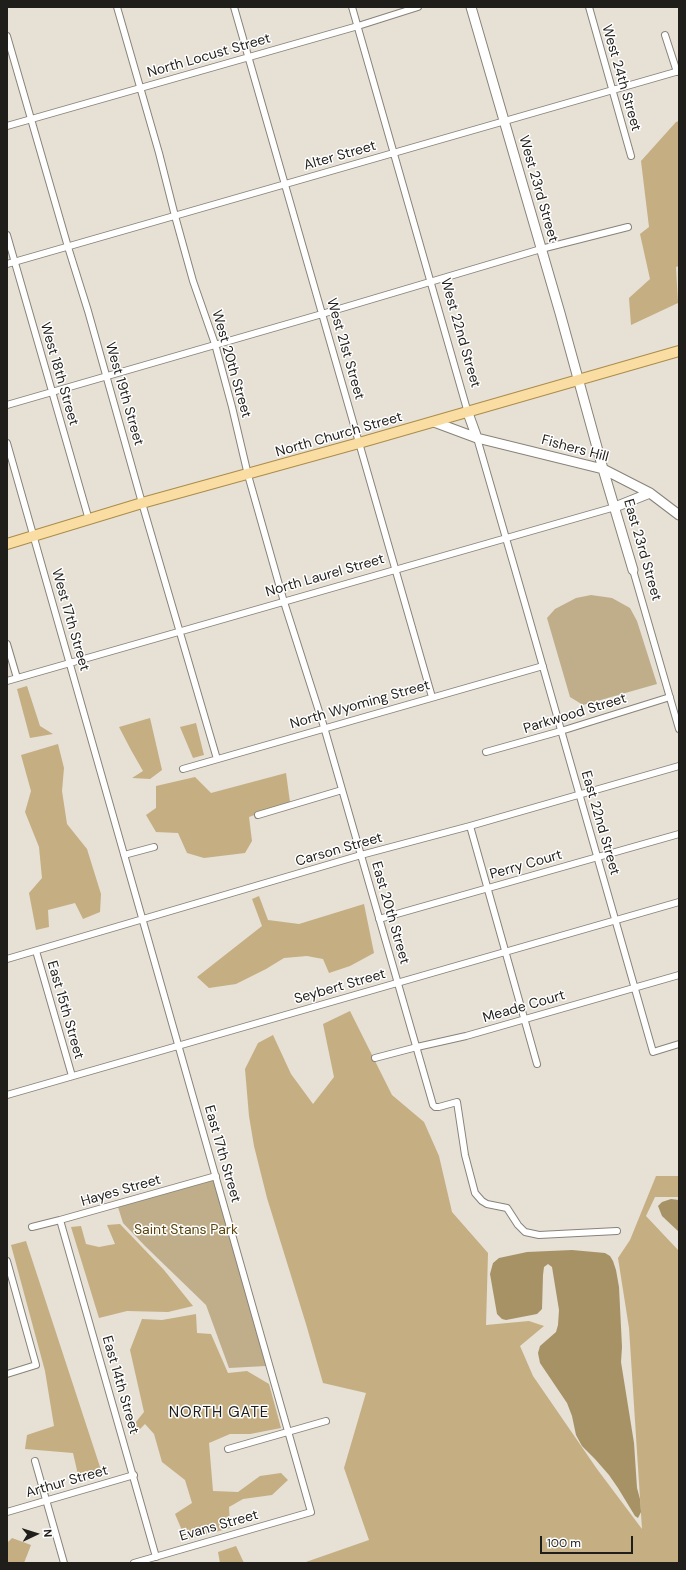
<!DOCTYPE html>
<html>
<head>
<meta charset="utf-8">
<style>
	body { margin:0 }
	#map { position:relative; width:686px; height:1570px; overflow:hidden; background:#e6e0d5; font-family:"DM Sans",sans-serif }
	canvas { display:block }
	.frame { position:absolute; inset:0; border:8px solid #201e1a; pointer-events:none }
	.north { position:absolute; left:16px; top:1514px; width:40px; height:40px; -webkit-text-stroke:3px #fff; paint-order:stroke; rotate:86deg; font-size:11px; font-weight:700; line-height:16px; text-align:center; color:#201e1a }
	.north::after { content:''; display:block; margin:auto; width:14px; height:18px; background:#201e1a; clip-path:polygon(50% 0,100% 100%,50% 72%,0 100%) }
	.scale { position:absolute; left:540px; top:1536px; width:93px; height:18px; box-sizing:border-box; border:2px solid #201e1a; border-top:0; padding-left:5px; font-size:12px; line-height:14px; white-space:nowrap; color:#201e1a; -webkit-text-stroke:3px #fff; paint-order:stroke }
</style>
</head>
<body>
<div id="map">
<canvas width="686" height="1570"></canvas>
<div class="frame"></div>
<div class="north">N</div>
<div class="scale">100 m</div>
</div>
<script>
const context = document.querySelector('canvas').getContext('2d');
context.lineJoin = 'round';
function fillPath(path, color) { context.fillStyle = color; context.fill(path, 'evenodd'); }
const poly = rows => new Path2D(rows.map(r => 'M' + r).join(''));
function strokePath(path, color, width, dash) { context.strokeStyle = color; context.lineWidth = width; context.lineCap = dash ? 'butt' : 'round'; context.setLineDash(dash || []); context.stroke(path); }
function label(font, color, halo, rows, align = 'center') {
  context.font = font + ' "DM Sans",sans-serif'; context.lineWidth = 3; context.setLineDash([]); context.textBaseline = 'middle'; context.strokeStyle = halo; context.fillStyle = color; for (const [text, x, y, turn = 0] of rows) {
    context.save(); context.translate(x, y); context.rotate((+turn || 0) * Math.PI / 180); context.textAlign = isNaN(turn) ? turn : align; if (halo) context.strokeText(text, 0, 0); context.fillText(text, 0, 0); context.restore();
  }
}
const green = poly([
	[591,595,612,598,630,608,637,621,657,684,583,705,570,697,547,618,555,609,576,598],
	[214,1180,266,1366,229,1368,206,1305,145,1246,123,1223,118,1207]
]);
const forest = poly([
	[679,121,679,266,676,267,678,303,631,325,629,298,650,279,640,234,649,227,641,161,676,122],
	[27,686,40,726,53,734,30,738,17,689],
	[150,718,162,770,150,779,132,778,143,771,131,750,119,727],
	[196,723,204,755,193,758,180,727],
	[58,744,64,768,62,791,67,824,87,849,101,894,100,912,83,919,75,903,48,910,49,927,36,930,29,893,42,878,39,847,25,812,31,791,21,755],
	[286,773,290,802,249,817,252,841,245,853,204,858,187,853,178,833,156,832,146,815,156,808,156,786,195,777,211,793],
	[259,896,268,920,299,924,364,904,374,953,350,966,329,973,323,959,307,956,284,958,266,969,236,984,209,988,197,977,262,926,252,899],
	[350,1011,392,1095,424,1122,439,1156,452,1212,488,1253,486,1325,529,1321,544,1326,520,1346,533,1376,597,1469,642,1529,629,1328,618,1258,630,1240,656,1176,679,1176,679,1197,655,1197,646,1216,679,1251,679,1563,303,1563,369,1540,344,1468,366,1393,323,1383,306,1324,267,1198,254,1146,249,1116,245,1069,258,1043,273,1035,291,1074,313,1104,334,1077,323,1024],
	[120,1224,164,1270,193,1306,168,1312,127,1311,99,1318,71,1227,81,1226,86,1244,99,1247,115,1244,107,1225],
	[26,1241,101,1470,79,1479,73,1453,25,1449,27,1435,54,1426,45,1371,11,1245],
	[196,1314,197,1333,211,1334,228,1373,247,1371,269,1384,281,1428,250,1434,230,1434,209,1443,213,1491,238,1492,260,1476,281,1473,288,1480,272,1495,243,1499,229,1507,230,1528,189,1539,184,1535,175,1514,192,1503,185,1480,162,1462,154,1434,145,1424,134,1435,131,1428,144,1412,130,1350,142,1319,162,1320],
	[12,1538,31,1545,24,1563,7,1563,7,1543],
	[236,1546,244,1563,220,1563,218,1552]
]);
const water = poly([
	[671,1199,679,1200,679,1232,662,1216,658,1206,662,1202],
	[572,1250,605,1253,610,1256,613,1261,616,1270,619,1287,622,1347,621,1362,634,1443,637,1488,640,1499,641,1512,638,1518,635,1516,618,1488,609,1475,595,1459,582,1446,576,1435,572,1416,567,1403,540,1363,538,1353,540,1346,556,1332,558,1325,559,1310,552,1267,548,1264,544,1267,543,1275,542,1309,537,1314,506,1320,502,1319,497,1314,490,1274,493,1263,499,1258,527,1252]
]);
const street = poly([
	[117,7,159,153,175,216,193,281,215,344,232,407,248,475,284,602,324,727,433,1105,435,1107,439,1107,457,1102,465,1155,475,1193,482,1201,487,1204,507,1208,518,1225,525,1232,539,1235,617,1231],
	[234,7,432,697],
	[352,7,468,413],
	[589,7,631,156],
	[665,35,677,72],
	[7,36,68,247,88,311,142,503,217,759],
	[7,126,358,26,418,7],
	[7,235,89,520],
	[7,264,679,71],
	[7,405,322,314,541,249,628,227],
	[477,438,525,604,653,1052,679,1044],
	[7,443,311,1512,134,1563],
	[633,570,679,729],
	[7,644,17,678],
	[7,681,615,507],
	[486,752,561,731,670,697],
	[183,769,543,666],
	[258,815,342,790],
	[470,826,537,1064],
	[124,855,154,847],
	[379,919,679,834],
	[36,951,72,1076],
	[7,959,361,855,470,826,679,766],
	[375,1058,417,1047,466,1036,679,975],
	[7,1095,679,902],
	[60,1220,156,1557],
	[32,1227,60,1220,216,1176],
	[7,1261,36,1365,7,1374],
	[228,1449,326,1421],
	[35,1461,64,1563],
	[7,1512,134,1475]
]);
const secondary = poly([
	[471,7,560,313,603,469,633,570],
	[468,413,477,438],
	[434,422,477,438,603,469,650,493,679,515],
	[615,507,650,493]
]);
const primary = poly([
	[7,544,142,503,359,443,679,351]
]);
const streetNames = [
	["North Locust Street",209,56,-16],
	["West 24th Street",621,78,74],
	["Alter Street",340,156,-16],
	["West 23rd Street",538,189,74],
	["West 22nd Street",460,333,74],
	["West 21st Street",345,349,74],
	["West 20th Street",231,364,74],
	["West 18th Street",59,374,74],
	["West 19th Street",124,394,74],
	["North Church Street",339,435,-16],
	["Fishers Hill",575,449,15],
	["East 23rd Street",642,550,74],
	["North Laurel Street",325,576,-16],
	["West 17th Street",70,620,74],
	["North Wyoming Street",360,705,-16],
	["Parkwood Street",575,714,-17],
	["East 22nd Street",600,823,74],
	["Carson Street",339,850,-16],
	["Perry Court",526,865,-16],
	["East 20th Street",390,913,74],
	["Seybert Street",340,987,-16],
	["Meade Court",524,1007,-16],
	["East 15th Street",65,1010,74],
	["East 17th Street",222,1154,74],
	["Hayes Street",121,1191,-16],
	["East 14th Street",120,1385,74],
	["Arthur Street",67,1482,-16],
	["Evans Street",219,1526,-16]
];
const parkNames = [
	["Saint Stans Park",186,1230]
];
const neighbourhoodNames = [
	["NORTH GATE",219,1413]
];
fillPath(green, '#c0ae8b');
fillPath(forest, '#c5ae82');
fillPath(water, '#a79266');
strokePath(street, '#888379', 8);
strokePath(secondary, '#888379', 11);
strokePath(primary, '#ab8c4a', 12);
strokePath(street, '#fff', 6);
strokePath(secondary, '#fff', 9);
strokePath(primary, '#fadda2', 10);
label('14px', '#201e1a', '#fff', streetNames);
label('14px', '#5c450d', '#fff', parkNames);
context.letterSpacing = '1px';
label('15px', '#201e1a', '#fff', neighbourhoodNames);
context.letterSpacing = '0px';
</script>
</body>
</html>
